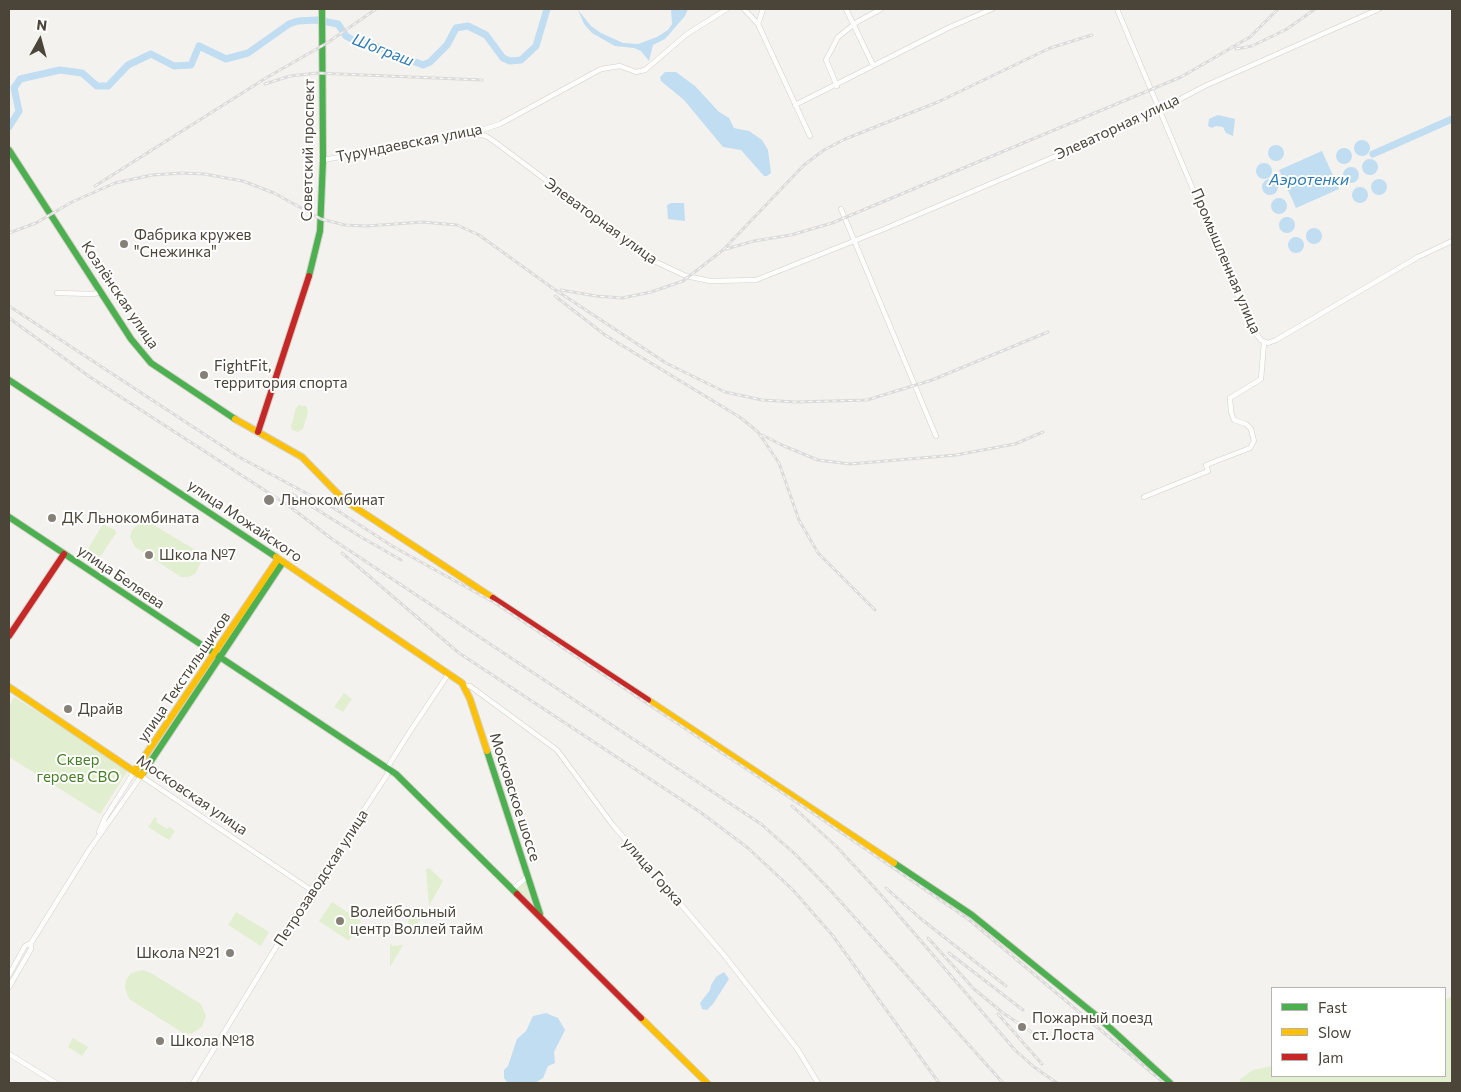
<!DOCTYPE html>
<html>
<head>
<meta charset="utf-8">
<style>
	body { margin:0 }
	#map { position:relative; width:1461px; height:1092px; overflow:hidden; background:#f4f2ee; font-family:Commissioner,sans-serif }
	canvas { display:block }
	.frame { position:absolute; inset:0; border:10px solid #4b4439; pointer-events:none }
	.legend { position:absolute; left:1271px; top:987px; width:175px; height:90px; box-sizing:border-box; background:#fff; border:1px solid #b7b4b0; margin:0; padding:6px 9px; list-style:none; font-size:15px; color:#4b4439 }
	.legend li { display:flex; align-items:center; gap:10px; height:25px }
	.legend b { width:25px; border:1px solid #b7b4b0 }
	.north { position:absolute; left:15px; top:15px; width:50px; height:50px; -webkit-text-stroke:4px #fff; paint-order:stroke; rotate:7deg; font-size:14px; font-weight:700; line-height:20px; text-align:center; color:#4b4439 }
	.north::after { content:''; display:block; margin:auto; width:18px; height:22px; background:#4b4439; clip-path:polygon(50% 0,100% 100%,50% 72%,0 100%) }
</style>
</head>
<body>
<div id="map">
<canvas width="1461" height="1092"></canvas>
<div class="frame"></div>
<ul class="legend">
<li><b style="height:6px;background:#4caf50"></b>Fast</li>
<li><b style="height:6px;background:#ffc107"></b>Slow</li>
<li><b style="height:6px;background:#c62828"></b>Jam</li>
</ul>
<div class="north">N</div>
</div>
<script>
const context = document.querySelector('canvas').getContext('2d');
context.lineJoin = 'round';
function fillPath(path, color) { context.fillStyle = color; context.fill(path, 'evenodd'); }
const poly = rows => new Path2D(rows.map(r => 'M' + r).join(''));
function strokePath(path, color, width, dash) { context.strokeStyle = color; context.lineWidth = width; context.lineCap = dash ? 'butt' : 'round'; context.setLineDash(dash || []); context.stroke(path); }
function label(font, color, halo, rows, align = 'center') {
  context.font = font + ' Commissioner,sans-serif'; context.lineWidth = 4; context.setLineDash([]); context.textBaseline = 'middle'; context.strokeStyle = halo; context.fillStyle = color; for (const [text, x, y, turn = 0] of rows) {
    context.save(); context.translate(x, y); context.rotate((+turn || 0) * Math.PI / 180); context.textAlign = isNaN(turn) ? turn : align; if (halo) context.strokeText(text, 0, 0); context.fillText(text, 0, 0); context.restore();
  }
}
const green = poly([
	[299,405,306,406,308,412,303,429,298,432,292,430,291,426,296,408],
	[147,521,197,551,201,562,195,574,188,577,181,577,135,547,130,537,132,530,140,522],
	[103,524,115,530,116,533,100,557,88,549],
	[344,693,352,699,343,712,334,707],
	[14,697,129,769,100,814,9,757,9,707],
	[155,817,157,819,156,822,167,829,169,827,175,831,169,840,148,827],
	[429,868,443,881,429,906,426,869],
	[525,881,531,901,530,902,516,888],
	[332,902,361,921,349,941,319,921],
	[236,912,269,932,261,946,228,925],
	[410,915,423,915,409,937,408,917],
	[390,943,392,946,403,945,390,967],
	[143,970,151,973,201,1004,206,1016,202,1027,191,1034,183,1033,129,999,125,988,126,980,131,973],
	[1452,996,1452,1083,1242,1083,1239,1080,1253,1070,1272,1066,1272,1076,1445,1076,1445,1000],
	[73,1038,88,1047,82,1056,68,1047]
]);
const water = poly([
	[671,9,688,9,685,16,665,39,653,45,649,61,641,51,634,48,615,46,592,33,584,24,578,10,591,26,601,33,623,43,638,44,657,37,668,30,672,24],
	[665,72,676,72,695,86,719,112,729,118,734,128,749,131,762,140,768,150,771,173,767,176,764,176,741,150,723,147,684,100,661,81,660,77],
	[1218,115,1235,119,1233,136,1226,133,1223,127,1216,126,1212,128,1208,126,1209,119],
	'1354 148a8 8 0 1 1 16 0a8 8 0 1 1-16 0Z',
	'1268 153a8 8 0 1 1 16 0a8 8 0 1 1-16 0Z',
	'1336 156a8 8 0 1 1 16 0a8 8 0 1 1-16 0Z',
	[1322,151,1339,189,1296,208,1279,170],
	'1362 167a8 8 0 1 1 16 0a8 8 0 1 1-16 0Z',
	'1256 171a8 8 0 1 1 16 0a8 8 0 1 1-16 0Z',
	'1343 175a8 8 0 1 1 16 0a8 8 0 1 1-16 0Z',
	'1371 187a8 8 0 1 1 16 0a8 8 0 1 1-16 0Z',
	'1262 187a8 8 0 1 1 16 0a8 8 0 1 1-16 0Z',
	'1352 195a8 8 0 1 1 16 0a8 8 0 1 1-16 0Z',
	'1271 206a8 8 0 1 1 16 0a8 8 0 1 1-16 0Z',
	[671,203,684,203,685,221,668,219,667,205],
	'1279 225a8 8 0 1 1 16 0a8 8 0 1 1-16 0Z',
	'1306 236a8 8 0 1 1 16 0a8 8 0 1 1-16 0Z',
	'1288 245a8 8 0 1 1 16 0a8 8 0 1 1-16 0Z',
	[724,972,729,979,713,1004,707,1010,702,1009,700,1003,710,990,711,985,716,977],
	[546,1013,558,1018,565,1030,554,1052,555,1063,548,1066,543,1078,535,1083,508,1083,504,1078,504,1070,508,1066,517,1039,526,1031,533,1016]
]);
const river = poly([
	[9,127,19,111,14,88,20,79,60,70,82,73,97,86,108,86,128,65,151,54,174,66,191,65,199,46,226,59,248,53,289,24,298,21,317,20,338,24,346,36,360,44,368,43,423,65,430,62,447,45,456,28,468,26,486,35,503,58,510,61,521,60,536,46,547,9],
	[1373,154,1452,119]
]);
const street = poly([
	[744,9,758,24,810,136],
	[846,9,873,65],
	[1117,9,1237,294,1253,330,1261,340,1268,343,1276,340,1418,257,1452,241],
	[758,24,763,9],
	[837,86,826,60,838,37,857,22,881,9],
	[795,105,950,27,992,9],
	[472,133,486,136,495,142,654,261,686,276,710,281,756,280,884,229,1075,148,1140,120,1205,86,1379,9],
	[323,160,472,133,500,124,601,69,620,66,636,72,645,70,687,34,727,9],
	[841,209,936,436],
	[57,293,94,294,101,292],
	[1144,497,1208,471,1206,465,1250,448,1254,441,1251,429,1246,424,1234,420,1231,412,1230,398,1261,379,1264,342],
	[464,686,470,686,557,750,612,824,724,955,798,1050,818,1083],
	[99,832,105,818,134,772],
	[513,889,528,876],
	[9,975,25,946,31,943],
	[9,987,31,949,31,943,89,850,141,776,311,890],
	[9,1054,56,1083],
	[193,1083,311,890,387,775,390,763,409,733,449,673]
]);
const fast = poly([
	[9,150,131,339,151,363,235,419],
	[309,276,320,231,323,160,322,9],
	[9,380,276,557],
	[9,517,396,774,517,894],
	[487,751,540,914],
	[143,773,283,562],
	[894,863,972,915,1098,1017,1170,1083]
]);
const slow = poly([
	[235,419,302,457,344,500,493,598],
	[276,557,462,683,470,699,487,751],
	[9,687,141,776,143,773],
	[648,700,894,863],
	[134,772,278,559],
	[641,1018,707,1083]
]);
const jam = poly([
	[258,432,309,276],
	[493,598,648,700],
	[9,636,64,554],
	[517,894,641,1018]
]);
const rail = poly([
	[1236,49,1252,46,1287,29,1315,9],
	[265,84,290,76,317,73,482,80],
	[95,186,266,78,327,43,376,9],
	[9,233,36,223,72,202,115,183,152,175,182,173,204,174,243,181,274,193,321,219,345,225,367,226,422,222,457,225,479,235,551,287,666,363,725,392,762,400,796,402,867,400,932,380,1048,332],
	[726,249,754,241,791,235,832,223,1181,77,1250,37,1278,9],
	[561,290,596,296,622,298,651,292,683,281,723,250,804,165,824,150,845,139,938,102,1050,48,1092,35],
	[555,296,605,335,741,418,758,432,779,463,799,520,818,553,875,610],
	[9,306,239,457,332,507,392,546,495,603,804,807,968,919,1164,1083],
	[9,318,90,377,289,506,332,539,761,824,795,854,831,891,1003,1083],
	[762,435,784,446,818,460,850,464,956,455,1015,444,1043,432],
	[292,494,361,537,401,560],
	[342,553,459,653,700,812,748,848,793,890,833,936,939,1083],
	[792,806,836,846,883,897,1015,1050,1034,1067,1057,1083],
	[886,888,920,918,1006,986],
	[928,938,974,989,1003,1013,1036,1035],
	[949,953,1023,1010],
	[998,1014,1042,1064]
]);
const markers = [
	[124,244,5,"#868178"],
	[204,375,5,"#868178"],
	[269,500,6,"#868178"],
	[52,518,5,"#868178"],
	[149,555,5,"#868178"],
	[68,709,5,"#868178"],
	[340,921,5,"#868178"],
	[230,953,5,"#868178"],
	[1022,1027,5,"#868178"],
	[160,1041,5,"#868178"]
];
const streetNames = [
	["Элеваторная улица",1117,127,-25],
	["Турундаевская улица",409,143,-11],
	["Советский проспект",308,150,-89],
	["Элеваторная улица",601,221,36],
	["Промышленная улица",1226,261,67],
	["Козлёнская улица",120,295,56],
	["улица Можайского",245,521,34],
	["улица Беляева",121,577,34],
	["улица Текстильщиков",184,677,-56],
	["Московская улица",192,795,34],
	["Московское шоссе",515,797,72],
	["улица Горка",653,872,49],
	["Петрозаводская улица",321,878,-57]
];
const poiNames = [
	["Фабрика кружев",134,235],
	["\"Снежинка\"",134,252],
	["FightFit,",214,366],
	["территория спорта",214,383],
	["Льнокомбинат",280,500],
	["ДК Льнокомбината",62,518],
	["Школа №7",159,555],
	["Драйв",78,709],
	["Волейбольный",350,912],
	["центр Воллей тайм",350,929],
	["Школа №21",220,953,"right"],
	["Пожарный поезд",1032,1018],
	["ст. Лоста",1032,1035],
	["Школа №18",170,1041]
];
const parkNames = [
	["Сквер",78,760],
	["героев СВО",78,777]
];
const waterNames = [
	["Шограш",383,50,21],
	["Аэротенки",1309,180]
];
fillPath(green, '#e1eecf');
fillPath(water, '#c0ddf1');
strokePath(river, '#c0ddf1', 7);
strokePath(street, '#d2d0cb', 5.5);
strokePath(fast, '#d3cfc5', 8);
strokePath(slow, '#d3cfc5', 8);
strokePath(jam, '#d3cfc5', 8);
strokePath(street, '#fdfdfc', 4.5);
strokePath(fast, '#4caf50', 6);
strokePath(slow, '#ffc107', 6);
strokePath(jam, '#c62828', 6);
strokePath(rail, '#dbdbda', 3);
strokePath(rail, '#fff', 1, [4]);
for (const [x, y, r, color] of markers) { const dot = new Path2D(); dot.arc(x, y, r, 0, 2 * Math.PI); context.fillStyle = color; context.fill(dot); strokePath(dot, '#fff', 2); }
label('15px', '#4b4439', '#fff', streetNames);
label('15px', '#4b4439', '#fff', poiNames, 'left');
label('15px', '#4a7f2a', '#fff', parkNames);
label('italic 16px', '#2e7ab2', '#fff', waterNames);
</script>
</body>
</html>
